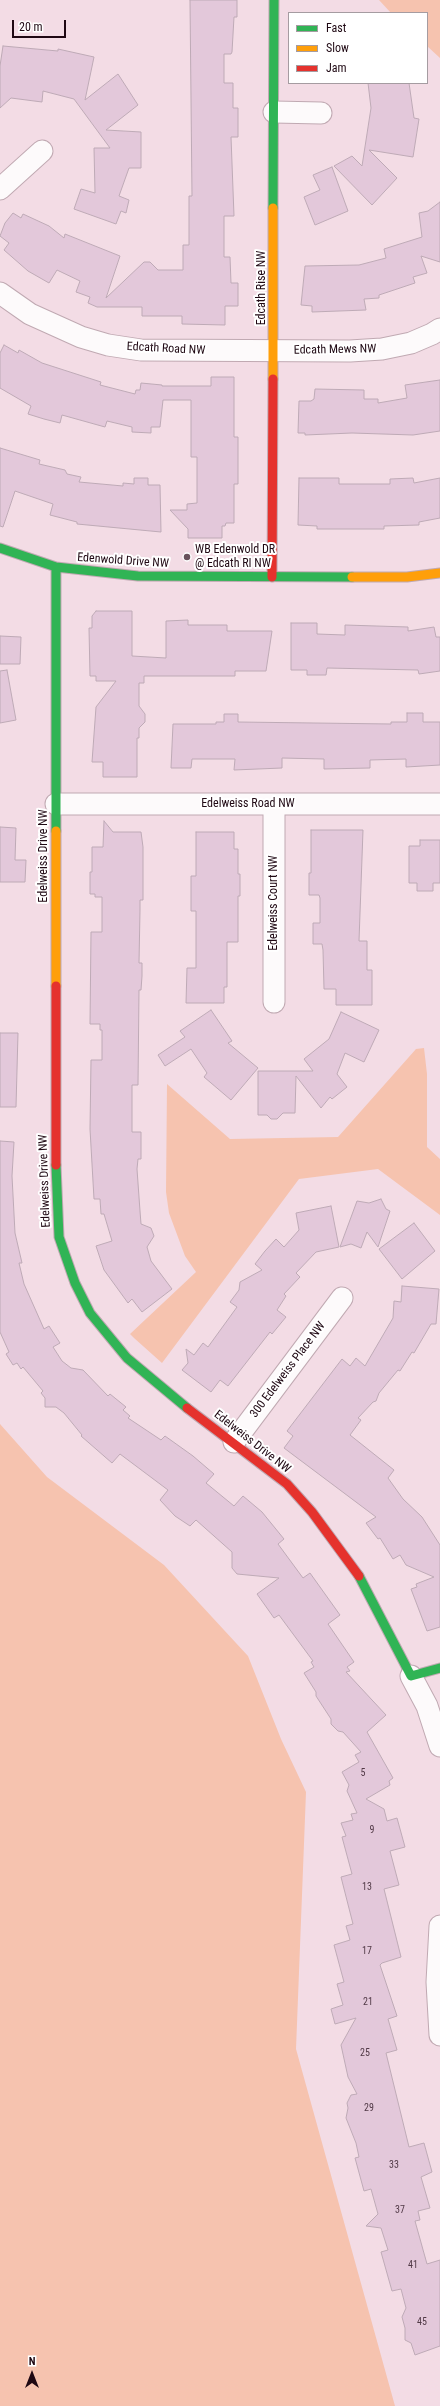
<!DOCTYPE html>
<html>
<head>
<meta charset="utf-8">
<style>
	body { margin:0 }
	#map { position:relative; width:440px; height:2406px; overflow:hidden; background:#f3dce5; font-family:"Roboto Condensed",sans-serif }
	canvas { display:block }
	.legend { position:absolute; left:288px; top:12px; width:140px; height:72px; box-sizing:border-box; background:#fff; border:1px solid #a59ca1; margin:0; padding:5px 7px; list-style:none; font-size:12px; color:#1f0813 }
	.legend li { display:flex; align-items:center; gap:8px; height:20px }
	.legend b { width:20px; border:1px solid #a59ca1 }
	.north { position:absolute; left:12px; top:2354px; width:40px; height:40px; -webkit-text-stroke:3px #fff; paint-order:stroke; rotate:0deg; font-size:11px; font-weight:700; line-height:16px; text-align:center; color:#1f0813 }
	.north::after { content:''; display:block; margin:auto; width:14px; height:18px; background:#1f0813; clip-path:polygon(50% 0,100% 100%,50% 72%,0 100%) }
	.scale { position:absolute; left:12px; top:20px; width:54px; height:18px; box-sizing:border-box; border:2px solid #1f0813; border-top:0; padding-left:5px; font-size:12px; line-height:14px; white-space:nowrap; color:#1f0813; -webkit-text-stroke:3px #fff; paint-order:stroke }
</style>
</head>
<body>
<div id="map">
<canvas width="440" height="2406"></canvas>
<ul class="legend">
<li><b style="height:5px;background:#30b455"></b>Fast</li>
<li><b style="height:5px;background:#ff9f0a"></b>Slow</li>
<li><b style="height:5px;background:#e5322d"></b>Jam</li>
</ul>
<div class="north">N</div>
<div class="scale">20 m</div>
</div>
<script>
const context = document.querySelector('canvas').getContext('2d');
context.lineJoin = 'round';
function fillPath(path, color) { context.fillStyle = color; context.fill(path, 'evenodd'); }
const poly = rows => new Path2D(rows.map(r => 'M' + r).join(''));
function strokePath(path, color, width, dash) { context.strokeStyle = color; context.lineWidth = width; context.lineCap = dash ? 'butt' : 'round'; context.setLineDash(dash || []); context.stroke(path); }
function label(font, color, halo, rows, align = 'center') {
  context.font = font + ' "Roboto Condensed",sans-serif'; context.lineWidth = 4; context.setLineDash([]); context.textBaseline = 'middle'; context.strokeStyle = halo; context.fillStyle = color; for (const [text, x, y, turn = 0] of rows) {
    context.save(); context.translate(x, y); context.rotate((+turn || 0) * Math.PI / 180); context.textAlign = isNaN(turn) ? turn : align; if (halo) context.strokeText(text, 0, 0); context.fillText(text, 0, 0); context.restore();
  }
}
const green = poly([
	[379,0,440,0,440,58,427,46,427,13,391,13],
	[424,1048,427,1074,427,1147,440,1159,440,1215,378,1169,299,1179,162,1363,134,1338,130,1334,196,1272,185,1256,169,1213,166,1192,167,1084,230,1139,338,1137,416,1049],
	[0,1424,47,1477,164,1565,248,1656,281,1739,306,1792,296,2049,395,2406,0,2406]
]);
const building = poly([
	[190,0,237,0,237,17,234,17,232,52,231,54,224,54,224,83,233,83,233,108,238,108,238,137,231,137,234,216,224,216,224,257,230,257,231,283,238,283,238,306,225,306,225,325,182,324,182,316,142,316,142,307,97,307,88,303,90,297,76,292,80,281,57,270,49,283,28,271,4,250,9,243,0,236,5,223,13,213,21,218,23,214,49,226,64,238,65,234,120,256,106,298,144,262,150,262,158,270,183,270,183,245,189,245,189,196,192,196,190,0],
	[3,46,58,51,58,49,94,57,85,100,118,74,129,91,138,105,106,130,141,132,141,168,129,168,119,196,129,200,126,213,121,211,116,224,74,209,81,189,95,193,94,148,110,148,74,99,43,91,42,102,11,98,0,108,0,66,3,46],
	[368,83,409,83,414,118,419,119,413,157,369,150,397,178,372,205,334,166,352,156,362,166,371,108,368,83],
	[332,167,348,211,315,225,304,197,320,190,313,175,332,167],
	[440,202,440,262,421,256,427,273,413,277,415,283,379,295,379,298,364,299,366,310,312,312,312,306,301,305,305,266,359,265,386,258,384,249,422,237,419,213,428,211,440,202],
	[4,345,18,353,19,350,42,363,101,382,100,385,135,394,136,390,140,390,141,383,162,385,162,386,211,386,211,377,234,377,234,437,238,437,238,484,234,484,234,523,226,523,225,526,222,526,222,538,188,538,188,529,170,510,187,510,187,504,197,503,197,457,191,457,191,400,163,400,160,427,151,427,151,433,132,432,132,427,107,421,105,427,62,415,60,423,44,419,28,414,31,406,0,388,0,353,4,345],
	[440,380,440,431,413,435,352,433,305,435,305,433,298,433,299,401,311,401,314,399,315,389,364,390,364,399,378,399,378,403,407,398,405,385,440,380],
	[0,448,40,460,39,464,65,470,67,474,81,477,79,482,123,486,123,483,134,484,134,478,148,478,148,485,160,485,161,532,77,524,77,522,50,515,53,504,15,491,3,527,0,526,0,448],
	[299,478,339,478,339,484,390,484,390,479,413,478,414,483,440,478,440,518,419,522,419,525,384,526,384,529,317,529,317,526,298,525,299,478],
	[96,611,132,611,132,656,166,658,166,621,188,620,188,625,227,625,227,631,272,631,266,671,235,671,235,676,144,676,144,683,139,683,139,706,145,714,145,722,139,728,139,738,137,738,137,777,103,777,103,762,92,762,96,707,116,681,96,681,96,676,90,676,89,628,92,628,92,616,96,611],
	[291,623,317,623,317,634,345,635,345,625,408,627,408,631,434,627,436,637,440,637,440,671,419,674,418,670,327,668,326,675,307,675,307,670,291,670,291,623],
	[0,636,21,637,20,664,0,664,0,636],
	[7,670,16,720,0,723,0,671,7,670],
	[407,713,423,713,423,722,440,722,440,765,406,767,406,759,370,760,370,768,324,769,324,759,282,758,282,768,234,770,235,759,192,759,191,768,171,768,173,724,216,724,216,722,224,722,224,714,238,714,238,722,391,724,391,722,407,722,407,713],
	[104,821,113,832,141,832,143,847,143,900,140,900,140,910,139,963,142,963,142,976,141,990,139,990,138,1085,132,1085,132,1132,141,1132,141,1159,138,1159,137,1169,140,1211,141,1224,151,1228,154,1236,147,1247,151,1261,172,1289,142,1312,132,1299,128,1303,104,1270,96,1246,112,1241,104,1214,101,1214,100,1199,94,1199,90,1129,91,1060,102,1060,102,1030,100,1030,100,1024,90,1024,91,932,102,932,102,897,95,897,95,894,90,894,90,872,92,872,92,847,103,847,104,821],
	[0,827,16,828,15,860,26,860,25,882,0,882,0,827],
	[311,830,363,830,359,941,367,941,367,970,372,970,372,1005,336,1005,336,989,324,989,323,950,322,944,313,944,313,923,320,923,320,898,319,895,309,895,309,873,311,873,311,830],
	[196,832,234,832,234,849,238,849,238,874,240,874,240,896,238,896,238,942,227,942,227,987,224,987,224,1003,186,1003,187,968,196,968,196,911,191,911,191,876,196,876,196,832],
	[420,840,440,840,440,883,433,883,433,891,417,891,417,883,409,883,409,846,420,846,420,840],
	[211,1010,232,1041,228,1043,258,1068,231,1100,204,1077,207,1073,191,1049,165,1066,158,1055,185,1037,180,1031,211,1010],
	[341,1012,379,1030,364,1062,345,1053,337,1074,347,1087,332,1099,330,1097,321,1108,296,1076,295,1113,283,1113,277,1119,271,1119,267,1115,258,1115,258,1071,313,1071,304,1059,329,1039,341,1012],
	[0,1033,18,1033,16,1107,0,1107,0,1033],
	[0,1141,14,1142,12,1176,15,1233,22,1263,19,1263,24,1284,44,1329,49,1326,60,1343,53,1347,62,1361,71,1368,83,1370,108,1396,110,1394,126,1407,123,1410,130,1416,128,1418,161,1440,165,1436,193,1456,214,1474,206,1483,234,1506,243,1496,262,1512,284,1539,278,1544,303,1578,310,1573,340,1615,328,1624,354,1662,347,1667,350,1671,346,1672,386,1715,367,1732,393,1778,389,1781,390,1785,366,1799,384,1809,387,1821,397,1818,405,1847,390,1851,399,1885,384,1889,401,1957,382,1963,380,1965,397,2016,388,2019,397,2050,386,2053,409,2147,424,2143,432,2172,421,2177,430,2208,418,2211,420,2220,415,2221,427,2264,440,2260,440,2346,415,2355,411,2343,405,2340,405,2328,402,2317,406,2308,401,2289,392,2291,381,2252,388,2250,381,2228,366,2226,378,2214,371,2189,364,2191,355,2158,359,2157,356,2143,346,2118,348,2108,347,2103,351,2095,357,2094,348,2077,341,2045,356,2018,335,2024,331,2009,343,2005,337,1984,344,1982,334,1945,350,1940,346,1926,353,1924,341,1877,352,1874,342,1837,346,1836,341,1823,353,1820,351,1814,357,1813,347,1791,349,1785,342,1772,359,1762,355,1755,361,1752,343,1732,338,1731,331,1724,331,1719,316,1696,316,1692,304,1673,314,1667,311,1662,313,1661,279,1615,274,1618,257,1594,279,1578,237,1574,232,1568,232,1552,196,1520,190,1526,175,1516,160,1500,168,1490,120,1454,112,1463,81,1436,82,1435,64,1413,56,1407,45,1407,45,1398,41,1393,43,1391,23,1367,21,1369,17,1363,13,1365,6,1354,9,1352,0,1332,0,1141],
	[381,1199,386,1209,390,1211,378,1247,367,1232,361,1248,351,1244,340,1247,357,1201,369,1203,381,1199],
	[331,1206,339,1247,316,1252,296,1273,300,1277,284,1294,286,1296,277,1310,286,1317,272,1334,270,1332,228,1386,220,1380,211,1392,182,1370,188,1363,186,1349,194,1355,203,1343,208,1347,237,1307,230,1302,239,1290,240,1282,262,1270,255,1264,265,1251,276,1239,284,1247,299,1230,296,1213,331,1206],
	[414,1223,435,1251,402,1279,379,1249,414,1223],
	[402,1286,439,1289,436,1324,431,1324,414,1353,412,1352,400,1371,398,1370,379,1393,376,1401,373,1402,358,1418,361,1420,350,1435,394,1470,388,1478,403,1499,422,1517,440,1545,440,1627,427,1631,411,1589,417,1587,416,1584,434,1577,406,1565,400,1555,393,1559,380,1538,378,1539,366,1523,376,1517,284,1448,293,1436,287,1431,342,1359,350,1366,356,1358,365,1366,393,1318,394,1301,401,1302,402,1286]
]);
const street = poly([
	[274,112,321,113],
	[0,189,42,151],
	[0,293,30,314,81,337,108,345,141,350,350,351,382,349,411,343,432,334,440,329],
	[56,804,440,804],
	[274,804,274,1002],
	[234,1442,342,1298],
	[411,1676,427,1706,440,1746],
	[440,1926,437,1982,440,2035]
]);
const fast = poly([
	[273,208,274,0],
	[0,548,56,567,138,576,352,577],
	[56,567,56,831],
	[56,1165,59,1237,75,1283,90,1313,127,1358,187,1408],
	[359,1576,411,1676,440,1668]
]);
const slow = poly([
	[273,379,273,208],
	[352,577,407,577,440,573],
	[56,831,56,986]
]);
const jam = poly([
	[272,577,273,379],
	[56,986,56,1165],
	[187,1408,287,1484,312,1512,359,1576]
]);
const markers = [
	[187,557,4,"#69525c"]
];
const numberNames = [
	["5",363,1773],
	["9",372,1830],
	["13",367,1887],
	["17",367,1951],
	["21",368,2002],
	["25",365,2053],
	["29",369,2108],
	["33",394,2165],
	["37",400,2210],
	["41",413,2265],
	["45",422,2322]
];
const streetNames = [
	["Edcath Rise NW",262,288,-90],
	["Edcath Road NW",166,349,3],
	["Edcath Mews NW",335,350,-1],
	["Edenwold Drive NW",123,561,4],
	["Edelweiss Road NW",248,804],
	["Edelweiss Drive NW",44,856,-90],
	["Edelweiss Court NW",274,903,-90],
	["Edelweiss Drive NW",45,1181,-92],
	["300 Edelweiss Place NW",288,1370,-53],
	["Edelweiss Drive NW",252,1442,38]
];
const poiNames = [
	["WB Edenwold DR",195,550],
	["@ Edcath RI NW",195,564]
];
fillPath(green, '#f6c3af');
fillPath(building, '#e3c8da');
strokePath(building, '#beaab6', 1);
strokePath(street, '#c0a9b2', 23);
strokePath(fast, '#c0a9b2', 11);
strokePath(slow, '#c0a9b2', 11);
strokePath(jam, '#c0a9b2', 11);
strokePath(street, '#fdfafb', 21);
strokePath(fast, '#30b455', 9);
strokePath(slow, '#ff9f0a', 9);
strokePath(jam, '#e5322d', 9);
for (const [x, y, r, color] of markers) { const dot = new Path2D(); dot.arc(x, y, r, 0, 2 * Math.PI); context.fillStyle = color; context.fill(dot); strokePath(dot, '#fff', 1.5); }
label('10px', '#513946', null, numberNames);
label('12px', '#1f0813', '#fff', streetNames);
label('12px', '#1f0813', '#fff', poiNames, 'left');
</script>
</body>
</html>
